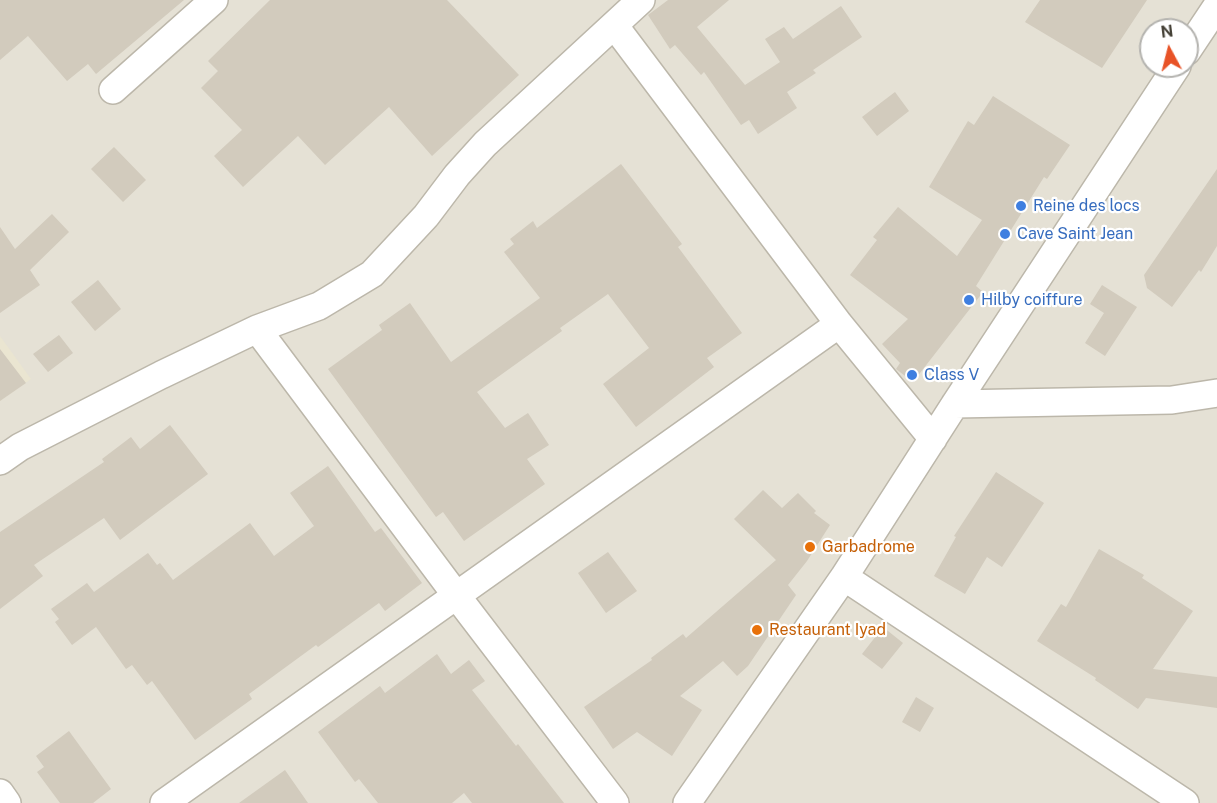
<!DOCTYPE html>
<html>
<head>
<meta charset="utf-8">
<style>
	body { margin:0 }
	#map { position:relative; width:1217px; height:803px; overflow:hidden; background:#f2efe6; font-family:"Public Sans",sans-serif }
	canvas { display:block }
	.north { position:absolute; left:1139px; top:18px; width:60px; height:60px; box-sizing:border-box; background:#fff; border:2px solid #b4b3af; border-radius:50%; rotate:353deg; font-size:16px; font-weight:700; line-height:24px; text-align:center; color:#444036 }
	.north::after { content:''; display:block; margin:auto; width:21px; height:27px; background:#e85327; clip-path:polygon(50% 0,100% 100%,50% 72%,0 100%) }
</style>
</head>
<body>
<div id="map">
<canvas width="1217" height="803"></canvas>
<div class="north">N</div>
</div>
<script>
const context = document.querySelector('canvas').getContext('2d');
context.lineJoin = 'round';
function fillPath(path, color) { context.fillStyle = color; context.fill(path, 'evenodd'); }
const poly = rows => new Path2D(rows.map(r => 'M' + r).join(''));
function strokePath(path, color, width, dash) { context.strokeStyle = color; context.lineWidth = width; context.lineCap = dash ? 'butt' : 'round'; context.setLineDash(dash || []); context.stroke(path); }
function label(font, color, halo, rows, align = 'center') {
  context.font = font + ' "Public Sans",sans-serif'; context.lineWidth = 4.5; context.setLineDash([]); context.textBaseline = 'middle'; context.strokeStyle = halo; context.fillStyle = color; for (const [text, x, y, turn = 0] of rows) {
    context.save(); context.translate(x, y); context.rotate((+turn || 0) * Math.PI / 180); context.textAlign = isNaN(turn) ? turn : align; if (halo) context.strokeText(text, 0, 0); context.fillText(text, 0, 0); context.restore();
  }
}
const residential = poly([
	[0,0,1217,0,1217,803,0,803],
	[1151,30,1187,30,1187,66,1151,66]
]);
const education = poly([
	[0,336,31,379,0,401]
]);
const building = poly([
	[0,0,184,0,96,74,88,64,67,81,28,36,0,60],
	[270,0,447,0,519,75,432,156,389,107,325,165,298,136,243,187,214,156,242,130,201,88,218,71,208,61],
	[668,0,729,0,697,27,745,85,780,62,765,39,784,27,793,39,841,6,862,37,813,70,816,73,787,92,797,108,758,134,749,120,741,125,704,72,701,75,675,45,670,49,648,15],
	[1040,0,1147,0,1102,68,1025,22],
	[895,92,909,111,877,136,862,117],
	[993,96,1070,145,1047,179,1044,177,976,286,983,292,913,382,896,369,900,363,882,344,908,319,850,275,877,240,873,237,898,207,957,256,982,220,929,187,968,121,974,125],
	[114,147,146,180,123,202,91,169],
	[621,164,682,244,678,247,742,333,707,358,714,367,636,427,603,384,649,348,608,294,560,328,562,331,477,392,505,428,528,413,549,445,527,459,545,484,464,541,443,512,436,517,328,369,382,330,379,325,410,303,451,362,540,298,504,252,514,244,510,239,533,221,537,228],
	[1217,169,1217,246,1201,272,1199,270,1172,307,1147,288,1144,275],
	[52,214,69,232,30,270,40,285,0,313,0,227,15,249],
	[98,280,121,309,95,331,71,302],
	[1102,285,1137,307,1105,356,1085,343,1104,313,1090,304],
	[59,335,73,353,48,372,33,354],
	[0,349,26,383,0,401],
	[170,425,208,474,120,540,104,518,34,565,43,576,0,609,0,532,104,462,102,459,131,437,140,449],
	[328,466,375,532,381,528,422,583,385,611,379,603,318,647,316,645,249,694,252,699,195,740,152,681,147,685,132,665,126,669,96,627,72,645,55,622,59,619,51,609,87,583,94,592,148,553,157,565,160,563,173,580,250,523,274,556,314,526,290,493],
	[996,472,1044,503,1002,567,987,557,965,594,934,576,956,537,954,536],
	[763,490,782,508,798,493,816,511,814,513,830,525,807,561,788,585,796,595,748,666,737,676,723,661,680,696,702,710,672,756,637,732,613,749,584,707,652,660,651,658,683,634,686,638,776,560,734,519],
	[1099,549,1144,575,1142,578,1193,611,1153,669,1217,677,1217,708,1146,698,1138,709,1095,680,1096,678,1037,641,1061,604,1066,607],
	[608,552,637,591,606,613,578,573],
	[883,627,903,643,882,669,862,654],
	[437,654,451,674,469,660,485,681,472,690,516,746,518,744,564,803,472,803,464,793,452,803,378,803,359,779,355,782,318,732,380,686,385,693],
	[916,697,934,708,920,732,902,722],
	[69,731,111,789,93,803,60,803,37,772,44,767,36,756],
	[285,770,308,803,239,803]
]);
const minor = poly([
	[614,25,839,324,933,439],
	[1187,51,1217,6],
	[113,90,214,0],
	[257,329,456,595,615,803],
	[955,404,1172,400,1217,393],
	[0,461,20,447,161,375,257,329,319,306,372,274,426,216,457,175,485,144,641,0],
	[844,577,1185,803],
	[0,793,7,803],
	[164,803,839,324],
	[687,803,844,577,955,404,1177,66]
]);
const markers = [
	[1021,206,6,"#3f7fe0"],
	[1005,234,6,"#3f7fe0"],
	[969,300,6,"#3f7fe0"],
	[912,375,6,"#3f7fe0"],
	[810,547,6,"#e8710a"],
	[757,630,6,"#e8710a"]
];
const shopNames = [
	["Reine des locs",1033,206],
	["Cave Saint Jean",1017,234],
	["Hilby coiffure",981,300],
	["Class V",924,375]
];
const foodNames = [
	["Garbadrome",822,547],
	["Restaurant Iyad",769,630]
];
fillPath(residential, '#e5e1d5');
fillPath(education, '#eae5d1');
fillPath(building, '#d2cbbd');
strokePath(minor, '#bcb7aa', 30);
strokePath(minor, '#fff', 27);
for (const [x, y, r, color] of markers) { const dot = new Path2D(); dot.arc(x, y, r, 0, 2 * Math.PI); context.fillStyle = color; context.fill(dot); strokePath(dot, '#fff', 2); }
label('16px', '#366cbe', '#fff', shopNames, 'left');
label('16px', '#c56008', '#fff', foodNames, 'left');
</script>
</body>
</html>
